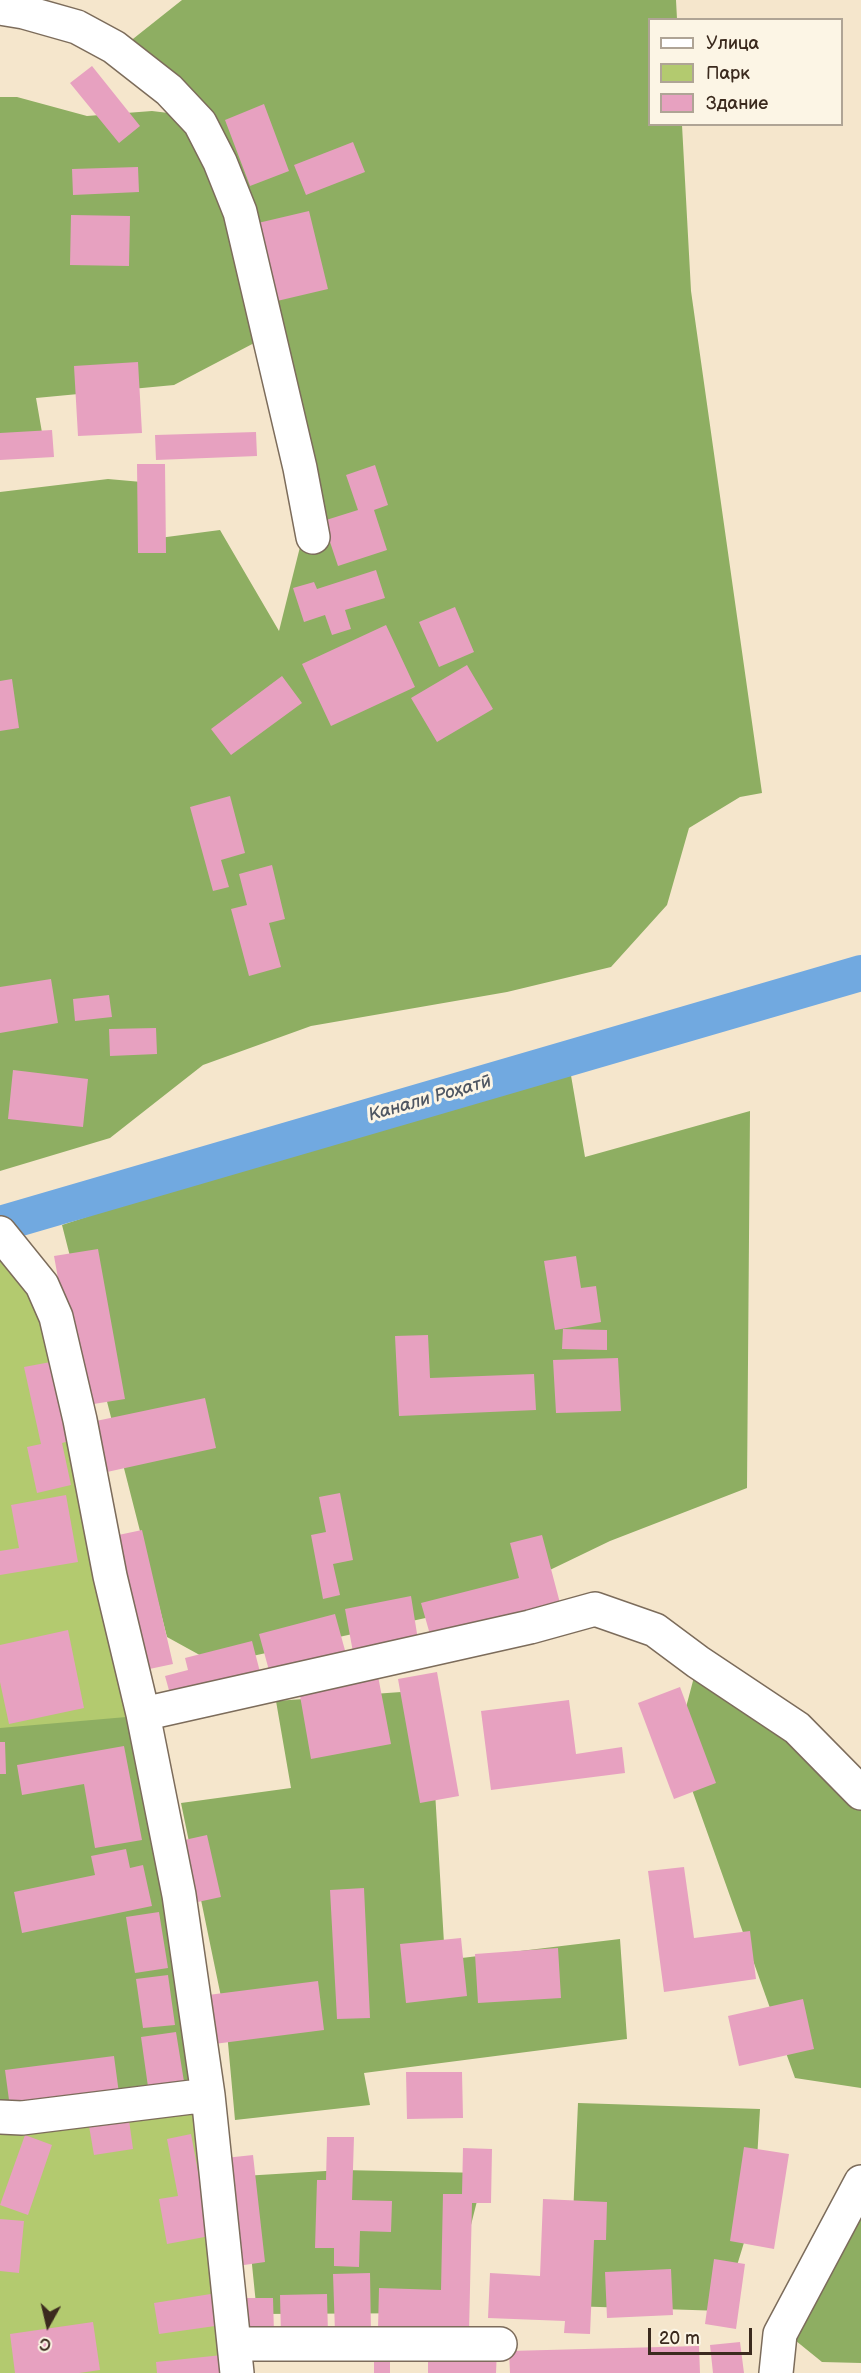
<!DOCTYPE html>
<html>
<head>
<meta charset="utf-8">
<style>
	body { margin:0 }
	#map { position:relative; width:861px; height:2373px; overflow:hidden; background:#f5e6cc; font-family:"Balsamiq Sans",sans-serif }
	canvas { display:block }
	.legend { position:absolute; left:648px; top:18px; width:195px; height:108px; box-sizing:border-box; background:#fcf5e5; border:2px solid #afa495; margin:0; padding:8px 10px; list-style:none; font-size:18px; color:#3b2a1e }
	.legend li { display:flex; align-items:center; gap:12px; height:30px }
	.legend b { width:30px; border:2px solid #afa495 }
	.north { position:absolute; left:18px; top:2295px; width:60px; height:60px; -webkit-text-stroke:4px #fcf5e5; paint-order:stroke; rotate:188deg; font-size:16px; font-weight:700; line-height:24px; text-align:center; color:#3b2a1e }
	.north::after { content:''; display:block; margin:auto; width:21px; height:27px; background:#3b2a1e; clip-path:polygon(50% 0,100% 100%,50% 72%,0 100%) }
	.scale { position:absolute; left:648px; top:2328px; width:104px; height:27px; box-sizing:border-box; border:3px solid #3b2a1e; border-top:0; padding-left:8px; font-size:18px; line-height:21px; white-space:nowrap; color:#3b2a1e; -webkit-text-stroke:4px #fcf5e5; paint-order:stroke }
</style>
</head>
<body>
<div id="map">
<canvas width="861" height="2373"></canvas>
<ul class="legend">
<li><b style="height:8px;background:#fff"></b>Улица</li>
<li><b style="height:16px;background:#b3ca6f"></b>Парк</li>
<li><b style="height:16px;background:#e7a1c0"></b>Здание</li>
</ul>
<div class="north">С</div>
<div class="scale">20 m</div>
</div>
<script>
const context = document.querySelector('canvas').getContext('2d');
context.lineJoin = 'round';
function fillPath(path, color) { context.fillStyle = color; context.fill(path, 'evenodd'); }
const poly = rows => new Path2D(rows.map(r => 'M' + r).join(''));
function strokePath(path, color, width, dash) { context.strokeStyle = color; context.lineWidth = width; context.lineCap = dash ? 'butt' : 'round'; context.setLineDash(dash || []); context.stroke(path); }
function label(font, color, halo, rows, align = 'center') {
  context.font = font + ' "Balsamiq Sans",sans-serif'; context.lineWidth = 6; context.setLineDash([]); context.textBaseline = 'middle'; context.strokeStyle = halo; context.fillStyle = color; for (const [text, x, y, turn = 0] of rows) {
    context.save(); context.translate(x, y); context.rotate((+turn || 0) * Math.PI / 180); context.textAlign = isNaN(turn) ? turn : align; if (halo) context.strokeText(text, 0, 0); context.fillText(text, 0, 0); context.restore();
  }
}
const green = poly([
	[0,1259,53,1319,138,1716,235,2373,0,2373]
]);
const forest = poly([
	[182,0,676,0,677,19,650,20,650,124,682,125,691,291,762,793,740,797,689,828,667,905,611,967,507,992,311,1026,203,1065,110,1138,0,1171,0,492,108,479,153,483,159,538,220,530,279,631,305,527,258,341,174,385,36,398,44,444,0,448,0,97,17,97,87,116,152,111,193,116,114,54],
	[568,1058,585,1157,750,1111,747,1488,610,1541,471,1608,216,1664,167,1637,62,1225],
	[698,1662,861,1793,861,2088,795,2078,676,1745],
	[429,1690,445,1960,620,1939,627,2039,364,2073,370,2105,235,2120,226,2021,181,1803,291,1788,276,1701],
	[138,1716,204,2104,0,2122,0,1728],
	[578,2103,760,2109,754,2210,723,2311,569,2306],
	[342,2170,484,2173,449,2313,257,2314,243,2176],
	[861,2182,861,2363,822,2362,785,2332]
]);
const canal = poly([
	[0,1224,861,973]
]);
const building = poly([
	[92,66,140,126,119,143,70,83],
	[264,104,289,171,250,186,225,120],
	[353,142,365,172,306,195,294,165],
	[138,167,139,192,73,195,72,169],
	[309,211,328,289,277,301,258,223],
	[71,215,130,216,129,266,70,265],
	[138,362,142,433,78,436,74,366],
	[52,430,54,457,0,460,0,433],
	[256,432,257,456,156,460,155,435],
	[137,464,165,464,166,553,138,553],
	[375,465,388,505,374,510,387,550,338,566,323,521,358,510,346,475],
	[376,570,385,598,345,610,351,629,332,635,325,615,304,622,293,588,314,582,317,589],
	[455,607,474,652,439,667,419,622],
	[386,625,415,687,331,726,302,664],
	[467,665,493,709,437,742,411,698],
	[282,676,302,703,231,755,211,729],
	[12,679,19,728,0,731,0,681],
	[230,796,245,853,221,860,229,887,213,891,190,807],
	[272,865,285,919,269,923,281,967,249,976,231,909,247,905,239,874],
	[51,979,58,1023,0,1033,0,987],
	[109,995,112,1017,75,1021,73,999],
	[156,1028,157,1054,110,1056,109,1029],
	[13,1070,88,1079,83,1127,8,1119],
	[98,1249,125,1399,81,1406,54,1256],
	[576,1256,581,1288,596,1286,601,1322,555,1330,544,1261],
	[563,1329,607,1330,607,1350,562,1349],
	[428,1335,430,1378,534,1374,536,1410,399,1416,395,1336],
	[618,1358,621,1411,556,1413,553,1360],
	[56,1361,73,1440,62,1443,71,1485,37,1493,27,1447,41,1444,24,1367],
	[205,1398,216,1448,107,1472,96,1421],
	[340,1493,353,1560,333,1564,340,1595,323,1599,311,1535,326,1532,319,1497],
	[66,1495,78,1562,0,1575,0,1551,19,1548,11,1505],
	[142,1530,173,1664,140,1671,109,1537],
	[542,1535,560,1603,431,1638,421,1603,519,1578,510,1543],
	[411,1596,418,1640,353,1652,345,1609],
	[335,1614,346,1654,270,1674,259,1634],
	[68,1630,84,1708,9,1724,0,1682,0,1645],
	[252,1641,260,1672,170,1694,165,1676,188,1670,185,1658],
	[437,1672,459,1796,420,1803,398,1679],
	[378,1676,391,1744,311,1759,299,1690],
	[680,1687,716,1783,674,1799,638,1703],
	[569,1700,576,1754,622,1747,625,1773,491,1790,481,1711],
	[0,1742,5,1742,6,1774,0,1774],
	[124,1746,142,1840,95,1848,84,1784,22,1795,17,1765],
	[207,1835,221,1897,193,1903,180,1841],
	[126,1849,130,1868,143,1865,152,1906,22,1933,14,1892,95,1875,91,1856],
	[684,1867,694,1938,750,1931,756,1979,664,1992,648,1871],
	[364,1888,370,2018,337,2019,330,1890],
	[159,1912,168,1968,135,1973,126,1917],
	[461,1938,467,1996,406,2003,400,1944],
	[558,1948,561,1998,478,2003,475,1954],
	[168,1975,175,2025,143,2028,136,1979],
	[318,1981,324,2030,214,2044,208,1995],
	[803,1999,814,2049,739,2066,728,2016],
	[176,2032,185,2088,149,2094,141,2037],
	[114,2056,120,2101,11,2115,5,2070],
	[406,2072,462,2072,463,2118,407,2119],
	[129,2120,133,2149,94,2155,89,2126],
	[191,2134,210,2236,167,2244,159,2199,178,2196,167,2139],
	[25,2135,52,2145,28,2215,0,2205],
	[327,2137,354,2137,352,2200,392,2201,391,2232,360,2231,359,2267,334,2266,334,2248,315,2248,317,2180,326,2180],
	[744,2147,789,2154,774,2249,730,2241],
	[463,2148,492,2149,491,2203,472,2203,469,2332,378,2329,379,2288,441,2290,443,2194,462,2194],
	[253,2155,265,2262,237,2266,225,2158],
	[543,2199,607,2202,606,2240,594,2240,590,2334,564,2333,565,2321,488,2318,490,2273,540,2276],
	[0,2219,24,2221,19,2273,0,2271],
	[714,2259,745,2264,736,2329,705,2324],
	[671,2269,673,2315,607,2318,605,2272],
	[370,2273,371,2332,335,2332,333,2274],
	[217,2293,222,2325,159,2334,154,2303],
	[327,2294,328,2335,281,2336,280,2295],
	[243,2298,273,2298,274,2334,243,2335],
	[93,2322,100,2370,79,2373,15,2373,10,2334],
	[740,2342,744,2373,713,2373,710,2345],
	[699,2346,700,2373,510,2373,509,2351],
	[428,2349,497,2350,496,2373,428,2373],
	[222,2355,223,2373,157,2373,156,2362],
	[374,2358,390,2358,390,2373,374,2373]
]);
const minor = poly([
	[0,8,24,12,77,27,114,47,169,90,200,123,220,162,240,212,300,468,313,537],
	[0,1233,42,1285,56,1317,80,1420,110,1576,143,1714,179,1895,208,2095,237,2373],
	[143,1714,530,1627,595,1609,655,1630,698,1662,797,1728,861,1793],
	[0,2117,22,2118,208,2095],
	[234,2344,500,2344],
	[776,2373,780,2334,861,2182]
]);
const waterNames = [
	["Канали Роҳатӣ",430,1099,-16]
];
fillPath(green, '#b3ca6f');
fillPath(forest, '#8eae62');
strokePath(canal, '#71a9e0', 36);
fillPath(building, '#e7a1c0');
strokePath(minor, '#7c6c5b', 36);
strokePath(minor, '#fff', 33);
label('italic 18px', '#4e5662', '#fcf5e5', waterNames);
</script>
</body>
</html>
